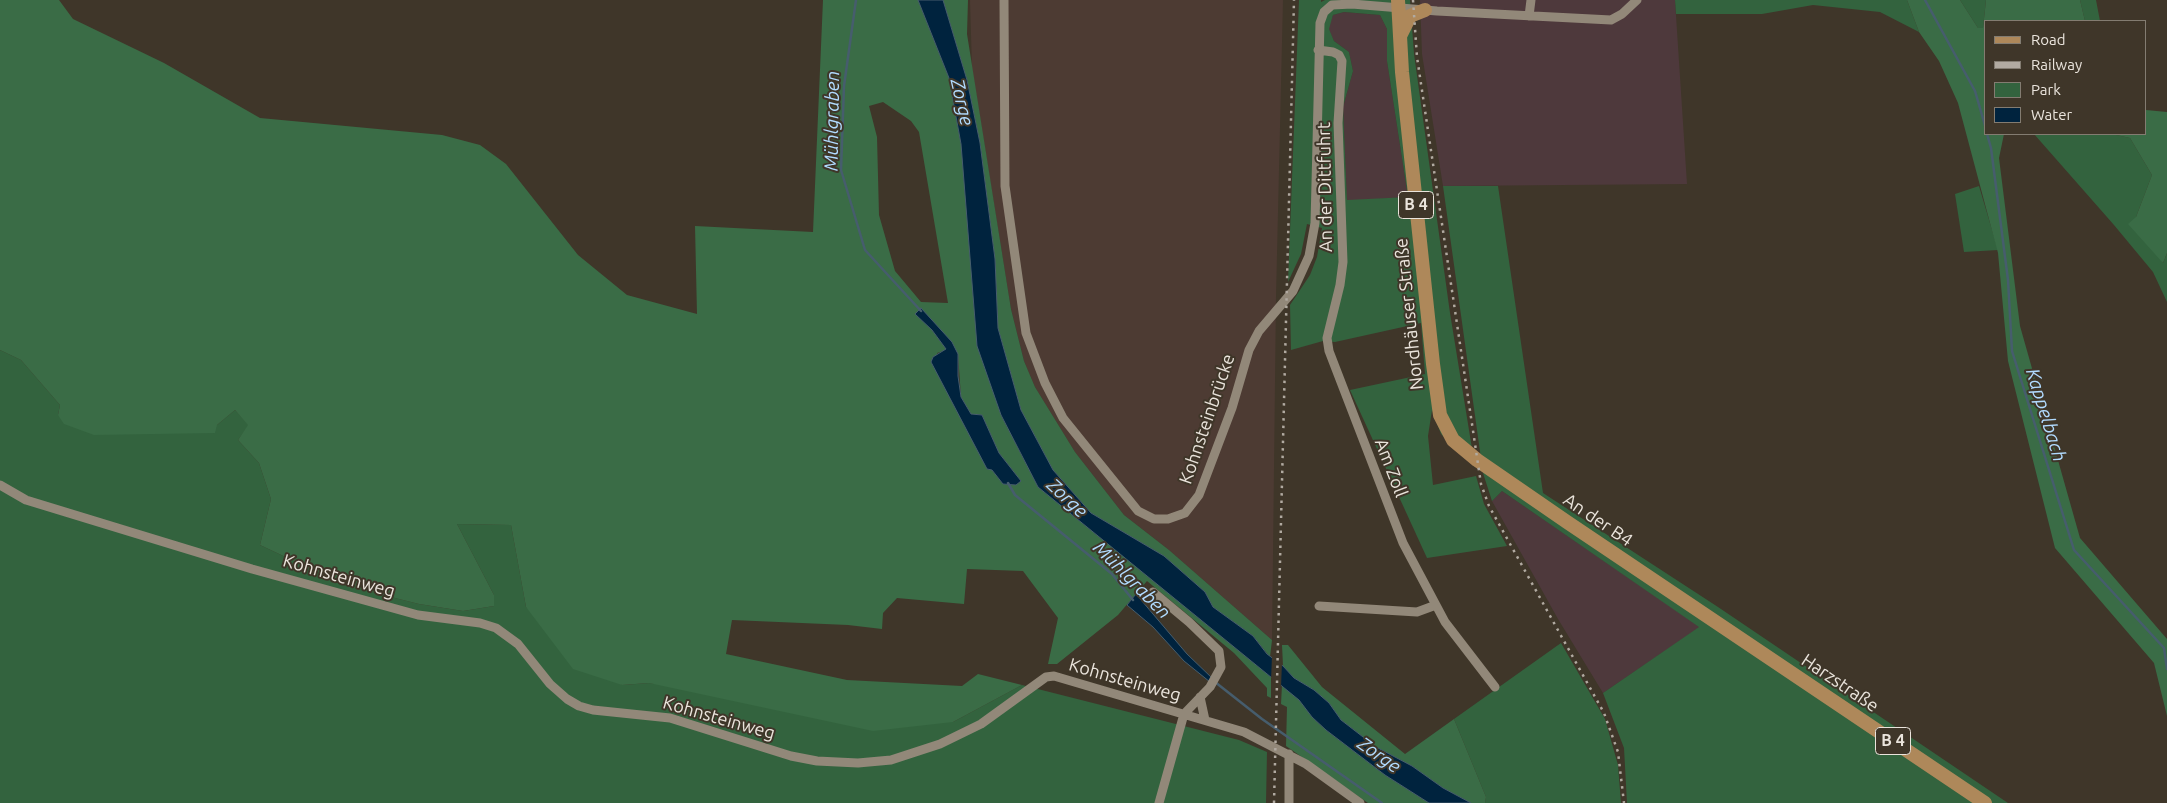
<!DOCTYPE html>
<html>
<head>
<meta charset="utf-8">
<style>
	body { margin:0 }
	#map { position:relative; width:2167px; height:803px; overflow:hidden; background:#3f3629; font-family:Ubuntu,sans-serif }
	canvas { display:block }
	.legend { position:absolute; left:1984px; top:20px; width:162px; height:115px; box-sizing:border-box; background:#3f3629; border:1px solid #837c71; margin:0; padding:6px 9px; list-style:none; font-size:15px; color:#eae4dc }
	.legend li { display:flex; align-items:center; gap:10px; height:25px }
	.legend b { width:25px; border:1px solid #837c71 }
</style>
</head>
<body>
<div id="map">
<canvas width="2167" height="803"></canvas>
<ul class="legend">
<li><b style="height:6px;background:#ae885a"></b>Road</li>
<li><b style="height:6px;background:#b1aaa1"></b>Railway</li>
<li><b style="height:14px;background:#33633e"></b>Park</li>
<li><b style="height:14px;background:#00233e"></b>Water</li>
</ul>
</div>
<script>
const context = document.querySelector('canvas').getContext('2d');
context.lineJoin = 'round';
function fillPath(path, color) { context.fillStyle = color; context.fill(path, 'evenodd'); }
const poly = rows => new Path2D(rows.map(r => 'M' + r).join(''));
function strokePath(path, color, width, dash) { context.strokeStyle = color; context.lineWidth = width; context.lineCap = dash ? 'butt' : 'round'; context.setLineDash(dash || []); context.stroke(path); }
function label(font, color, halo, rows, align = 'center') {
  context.font = font + ' Ubuntu,sans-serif'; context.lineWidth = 4; context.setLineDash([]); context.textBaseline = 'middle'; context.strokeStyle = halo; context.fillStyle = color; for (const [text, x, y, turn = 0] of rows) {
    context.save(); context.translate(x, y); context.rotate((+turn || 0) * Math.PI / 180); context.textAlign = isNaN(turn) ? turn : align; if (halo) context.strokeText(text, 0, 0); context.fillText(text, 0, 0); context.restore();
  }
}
const commercial = poly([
	[1420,0,1675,0,1687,184,1443,186,1422,54],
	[1344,12,1380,15,1387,29,1387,61,1408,197,1347,201,1343,107,1353,71,1349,52,1334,41,1328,28,1333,15],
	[1502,491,1700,627,1603,693,1558,619,1492,501]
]);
const industrial = poly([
	[970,0,1283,0,1276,297,1272,640,1169,550,1124,515,1075,452,1035,387,1024,361,1011,309,972,69]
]);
const green = poly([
	[1299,0,1321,0,1321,2,1325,0,1410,0,1414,54,1450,313,1475,467,1441,434,1432,410,1428,436,1433,485,1476,476,1484,504,1507,546,1427,558,1350,390,1425,374,1421,323,1335,342,1323,341,1291,350,1290,305,1310,275,1317,257,1322,228,1307,224,1301,254,1288,282],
	[1344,12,1380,15,1387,29,1387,61,1408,197,1347,200,1343,107,1353,71,1349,52,1334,41,1329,29,1333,15],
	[1675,0,1907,0,1919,32,1880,12,1813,5,1762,14,1676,14],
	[1960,0,1986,0,1983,28,1978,28],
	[2080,0,2096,0,2100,21,2085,21],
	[2034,134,2112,134,2130,138,2152,175,2136,217,2163,263,2167,253,2167,302,2153,272,2114,225],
	[1443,186,1498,186,1543,493,1718,607,2008,803,1627,803,1624,748,1603,693,1699,627,1502,491,1492,501,1483,473],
	[1979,186,1998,250,1964,252,1955,194],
	[0,350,21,360,60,405,58,415,217,425,235,410,249,425,238,440,259,463,271,499,260,545,347,586,419,604,463,611,494,606,494,595,457,524,511,525,526,607,622,685,649,683,953,722,1022,685,1239,740,1267,752,1266,803,0,803],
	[1561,643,1605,719,1618,765,1621,803,1485,803,1486,797,1454,719]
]);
const forest = poly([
	[0,0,59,0,73,19,164,63,260,118,442,135,480,145,506,164,578,255,627,295,697,314,695,226,813,232,823,0,918,0,949,78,961,144,1001,415,1038,487,1271,677,1271,698,1267,696,1267,688,1234,653,1147,581,1118,615,1057,664,1048,664,1058,618,1023,571,967,569,964,604,897,598,883,613,882,629,848,625,732,620,726,654,847,680,962,686,978,674,1022,685,953,722,873,731,649,683,622,685,573,669,526,607,511,525,457,524,494,595,494,606,463,611,419,604,347,586,260,545,271,499,259,463,238,440,248,425,235,410,217,425,215,433,94,435,64,424,58,415,60,405,21,360,0,350],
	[883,102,911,121,919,132,948,303,921,302,895,271,879,215,877,137,869,106],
	[915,314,958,354,961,397,971,414,982,415,999,453,1021,481,1016,485,1003,484,992,470,937,353,947,350,932,330],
	[943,0,968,0,967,34,1011,309,1024,361,1035,387,1075,452,1124,515,1169,550,1272,640,1270,657,1253,636,1213,607,1205,592,1164,556,1091,513,1053,470,1021,410,998,328,995,259,980,143,967,80],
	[1907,0,1960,0,1978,28,1983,28,1986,0,2080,0,2085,21,1986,21,1986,134,2004,134,1999,158,2020,326,2080,538,2167,639,2167,716,2154,663,2055,548,2008,361,1998,253,1958,103,1939,61,1919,32],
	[2146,110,2167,112,2167,253,2163,263,2128,224,2136,217,2152,175,2130,138,2112,134,2146,134],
	[1282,645,1288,645,1322,687,1405,754,1454,719,1486,797,1485,803,1471,803,1443,788,1412,766,1376,747,1341,720,1329,703,1314,690,1294,678,1283,666],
	[1282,685,1300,700,1312,717,1326,730,1385,775,1429,803,1368,803,1286,746,1287,707,1281,704]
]);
const water = poly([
	[918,0,943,0,967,80,980,143,995,259,998,328,1021,410,1053,470,1091,513,1164,556,1205,592,1213,607,1253,636,1267,654,1283,666,1294,678,1314,690,1329,703,1341,720,1376,747,1412,766,1443,788,1471,803,1429,803,1385,775,1326,730,1312,717,1299,700,1038,487,1001,415,977,346,961,144,949,78,918,0],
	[921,308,952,342,958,354,958,376,961,397,971,414,982,415,999,453,1021,481,1016,485,1003,484,992,470,987,469,931,362,933,357,946,349,932,330,915,314,921,308],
	[1136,594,1187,654,1213,679,1210,682,1184,661,1153,627,1127,605,1136,594]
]);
const pier = poly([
	[1272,655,1282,662,1281,688,1271,681]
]);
const stream = poly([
	[856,0,844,86,841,170,865,250,921,311],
	[1925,0,1975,91,1986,129],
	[1987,134,1991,148,2008,280,2012,351,2074,550,2164,648,2167,669],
	[1008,483,1015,495,1112,574,1133,600],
	[1215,682,1262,719,1382,803]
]);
const street = poly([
	[1004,0,1005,186,1026,333,1045,383,1063,418,1138,511,1154,519,1168,519,1185,513,1199,495,1232,408,1249,350,1259,331,1293,291,1309,256,1315,223,1320,23,1324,12,1332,5,1352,4,1437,11,1611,20,1622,14,1637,0],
	[1529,16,1531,0],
	[1318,50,1333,52,1339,55,1342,61,1338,123,1343,262,1340,285,1327,338,1329,351,1403,543,1445,622,1495,687],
	[0,485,26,500,252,569,418,615,480,623,496,628,518,644,550,684,567,699,579,706,593,710,670,718,791,756,817,761,858,763,891,760,940,744,981,724,1046,677,1054,676,1244,732,1306,764,1360,803],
	[1153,592,1189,622,1219,651,1221,667,1210,687,1184,714,1159,803],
	[1319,606,1417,612,1436,605],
	[1200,697,1205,720],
	[1289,803,1289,754]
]);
const primary = poly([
	[1398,0,1402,72,1433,364,1440,415,1453,440,1477,460,1567,522,1985,803],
	[1401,34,1410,16,1425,10]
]);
const rail = poly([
	[1413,0,1417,57,1481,484,1489,506,1604,713,1618,752,1624,803],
	[1274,803,1294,0]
]);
const shields = [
	[1416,205,35],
	[1893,741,35]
];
const shieldNames = [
	["B 4",1416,205],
	["B 4",1893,741]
];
const streetNames = [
	["An der Dittfuhrt",1325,187,-91],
	["Nordhäuser Straße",1409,314,-96],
	["Kohnsteinbrücke",1207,419,-71],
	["Am Zoll",1391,468,69],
	["An der B4",1598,520,34],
	["Kohnsteinweg",339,576,16],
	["Kohnsteinweg",1125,680,16],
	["Harzstraße",1840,683,34],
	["Kohnsteinweg",719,718,16]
];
const waterNames = [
	["Zorge",962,102,77],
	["Mühlgraben",832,121,-89],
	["Kappelbach",2046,415,73],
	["Zorge",1067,498,43],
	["Mühlgraben",1132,580,45],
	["Zorge",1379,755,35]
];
fillPath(commercial, '#4e393c');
fillPath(industrial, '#4d3b33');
fillPath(green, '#33633e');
fillPath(forest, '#3a6c46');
fillPath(water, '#00233e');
strokePath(water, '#465d6d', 1);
fillPath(pier, '#3f3629');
strokePath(stream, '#465d6d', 2.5);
strokePath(street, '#928879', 9);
strokePath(primary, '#ae885a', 14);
strokePath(rail, '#b1aaa1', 2.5, [2.5, 5]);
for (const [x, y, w] of shields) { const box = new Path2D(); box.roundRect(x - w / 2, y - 13.5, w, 27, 4); context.fillStyle = '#3f3629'; context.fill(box); strokePath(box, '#eae4dc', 1); }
label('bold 16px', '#eae4dc', null, shieldNames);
label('18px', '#eae4dc', '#3f3629', streetNames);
label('italic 19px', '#b1dbff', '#3f3629', waterNames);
</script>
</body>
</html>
